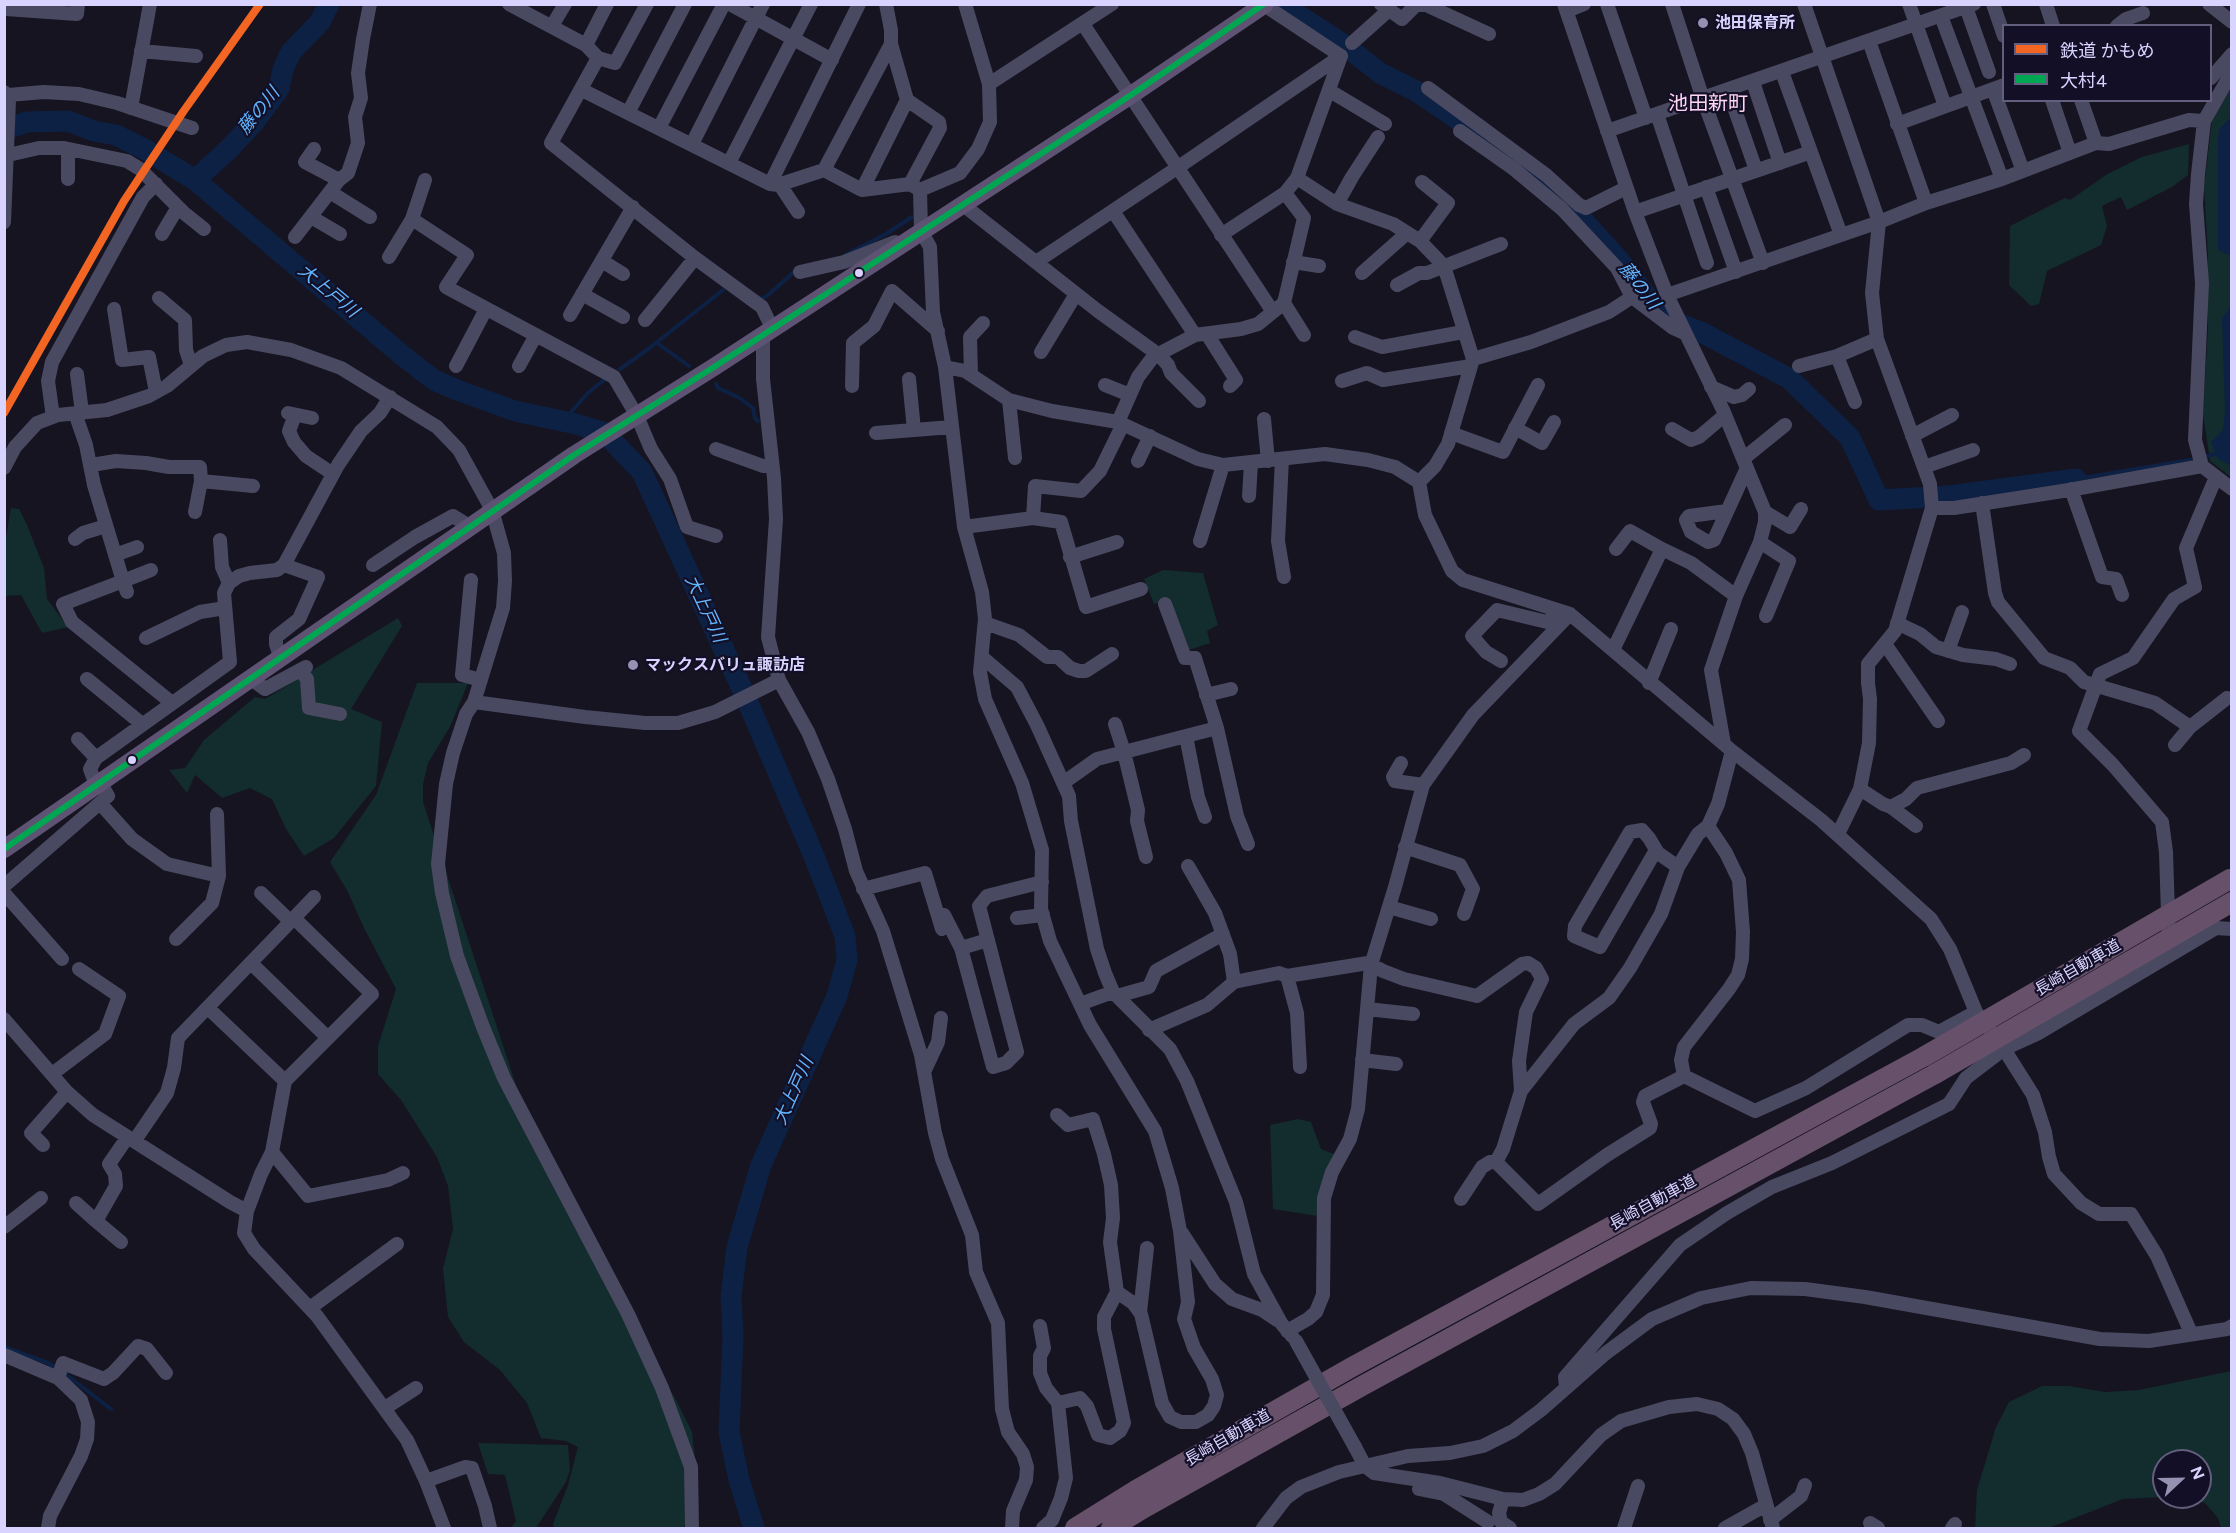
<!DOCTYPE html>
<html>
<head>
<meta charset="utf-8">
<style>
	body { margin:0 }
	#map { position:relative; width:2236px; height:1533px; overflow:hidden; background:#161421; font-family:Figtree,"Noto Sans JP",sans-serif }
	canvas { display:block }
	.frame { position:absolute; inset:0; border:6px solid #d9d4ff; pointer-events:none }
	.legend { position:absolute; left:2002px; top:24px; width:210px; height:78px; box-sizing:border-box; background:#130f26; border:2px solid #625e7d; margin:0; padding:8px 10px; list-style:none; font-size:18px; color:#d9d4ff }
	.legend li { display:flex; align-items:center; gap:12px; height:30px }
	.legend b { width:30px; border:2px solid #625e7d }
	.north { position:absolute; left:2152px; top:1449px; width:60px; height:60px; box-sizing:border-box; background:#130f26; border:2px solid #625e7d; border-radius:50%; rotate:68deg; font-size:16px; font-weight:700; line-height:24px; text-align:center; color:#d9d4ff }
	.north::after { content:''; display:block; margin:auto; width:21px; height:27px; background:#9591b1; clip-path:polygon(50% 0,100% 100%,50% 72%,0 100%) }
</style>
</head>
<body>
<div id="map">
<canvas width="2236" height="1533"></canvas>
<div class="frame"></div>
<ul class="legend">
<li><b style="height:8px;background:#f26522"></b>鉄道 かもめ</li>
<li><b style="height:8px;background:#00a651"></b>大村4</li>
</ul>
<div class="north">N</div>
</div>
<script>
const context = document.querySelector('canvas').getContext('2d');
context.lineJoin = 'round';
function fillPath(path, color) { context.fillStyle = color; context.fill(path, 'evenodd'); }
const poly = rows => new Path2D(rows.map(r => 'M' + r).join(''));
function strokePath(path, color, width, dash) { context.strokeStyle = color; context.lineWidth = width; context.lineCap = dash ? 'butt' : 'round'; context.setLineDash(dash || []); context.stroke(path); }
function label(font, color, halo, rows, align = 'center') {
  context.font = font + ' Figtree,"Noto Sans JP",sans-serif'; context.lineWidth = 4.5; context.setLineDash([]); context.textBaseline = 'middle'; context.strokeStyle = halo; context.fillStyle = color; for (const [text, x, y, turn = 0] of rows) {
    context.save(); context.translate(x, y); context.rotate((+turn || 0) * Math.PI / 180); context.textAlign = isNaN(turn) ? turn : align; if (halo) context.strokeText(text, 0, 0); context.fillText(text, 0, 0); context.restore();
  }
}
const green = poly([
	[2231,88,2231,477,2210,461,2203,414,2208,328,2208,255,2204,187,2212,120],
	[2189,144,2188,175,2172,187,2127,210,2121,197,2102,206,2107,226,2101,245,2047,271,2039,304,2031,306,2009,285,2010,226,2065,198,2070,200,2106,175,2142,157],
	[11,508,19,509,27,525,44,568,47,599,68,627,42,633,21,595,5,596,5,542],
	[1163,570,1203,573,1218,625,1207,631,1210,643,1186,651,1168,601,1154,604,1144,579],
	[398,618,402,626,351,709,382,722,376,786,334,838,304,856,286,829,272,799,250,788,222,798,195,775,187,793,169,770,185,768,204,740,255,697,265,699],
	[417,683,468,683,450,727,428,763,423,784,423,802,537,1149,631,1324,676,1400,692,1432,696,1467,684,1528,554,1528,553,1524,568,1485,578,1447,566,1441,541,1438,527,1403,500,1370,464,1342,448,1317,443,1268,453,1229,448,1186,437,1157,401,1100,378,1074,378,1046,396,989,364,928,348,892,330,862,376,795],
	[1298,1119,1311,1122,1321,1149,1336,1155,1318,1216,1273,1209,1270,1125],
	[2231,1371,2231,1528,2221,1528,2218,1518,2205,1503,2178,1497,2200,1497,2200,1461,2164,1461,2164,1497,2123,1499,2049,1528,1975,1528,1977,1490,1996,1427,2009,1402,2042,1386,2069,1386,2105,1392,2139,1390],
	[478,1443,568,1445,570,1470,566,1482,536,1528,511,1528,516,1521,505,1475,488,1474]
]);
const water = poly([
	[2231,117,2231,256,2218,250,2218,137,2220,128],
	[2231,306,2231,466,2218,459,2211,442,2223,430,2225,410,2222,318]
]);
const stream = poly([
	[845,255,886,234,912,217],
	[758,297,761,299,767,296,796,270],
	[657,343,689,366],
	[620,369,647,350,723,290],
	[716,384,718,388,738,397,753,408,755,418,758,421],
	[563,421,588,393,604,380],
	[2203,457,2219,453],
	[2076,479,2196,459],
	[4,1347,48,1363,57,1369],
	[64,1373,111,1409]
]);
const river = poly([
	[1281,4,1343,44,1380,73,1416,91,1450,114,1521,165,1562,197,1618,259,1660,313,1669,320,1701,332,1790,379,1850,438,1879,500,1949,496,2076,479],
	[4,130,27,122,68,121,94,131,116,135,146,150,195,180,403,356,434,380,457,390,515,411,576,424,605,433,642,472,743,691,814,856,845,936,847,960,837,996,761,1165,737,1247,731,1296,733,1336,729,1432,739,1480,754,1528],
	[195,180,229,149,255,121,279,89,283,69,291,52,320,22,329,4]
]);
const minor = poly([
	[509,4,586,45,598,58,551,143,695,258,762,307,772,328],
	[730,4,832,60],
	[1381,4,1402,19,1416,5,1426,5,1489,34],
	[1564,4,1635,212,1667,295,1723,410,1765,512,1765,522,1760,542,1736,596,1711,670,1724,744],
	[1607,4,1646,118],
	[1672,4,1703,99,1763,263],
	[1804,4,1879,222,1872,293,1877,339,1930,484,1932,508,1895,631,1868,664,1868,683,1870,699,1869,743,1860,789,1838,834],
	[1909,4,1945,106],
	[1993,4,2004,36],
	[2046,4,2053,26],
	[2209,4,2232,22],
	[1264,5,1341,56],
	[1966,7,1989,72],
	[6,9,77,14,78,4],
	[1567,11,1584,4],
	[1941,16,2002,179],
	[1083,24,1273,312],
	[552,26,565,4],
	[2117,26,2126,19,2143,13],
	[1869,41,1926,203],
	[1352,43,1390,9],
	[586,45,607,4],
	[141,51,196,56],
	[598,58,615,63,647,4],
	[1782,72,1841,235],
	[2232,72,2204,121,2198,174,2196,204,2202,283,2195,440,2202,466,2232,489],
	[2211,78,2232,54],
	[1753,82,1780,163],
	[989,84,1112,4],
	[1428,88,1546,175,1579,205,1586,208,1626,188],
	[1993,89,2023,171],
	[582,90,770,184,778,185,824,170,862,190,910,184,920,190],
	[1728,90,1756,170],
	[1330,91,1385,124],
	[4,92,9,100,4,222],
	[8,95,44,92,79,94,117,103,192,128],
	[907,100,939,122,940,128,910,184],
	[2052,100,2070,153],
	[131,108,150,4],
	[628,113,685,4],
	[1657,114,1707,263],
	[1897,124,2004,85],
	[659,128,724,4],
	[1460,131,1514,169,1562,209,1617,268,1632,297],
	[1607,131,1974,4],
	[2096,143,2109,144,2189,120,2204,121],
	[692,144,763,4],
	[314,149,305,162,339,180],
	[8,155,39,148,64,148,127,161,140,169,184,213,204,229],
	[729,163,811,4],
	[824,170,891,44],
	[1297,178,1337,204,1393,224,1420,241,1444,266,1473,359,1448,444,1435,466,1419,482,1425,515,1452,571,1463,580,1570,614,1732,751,1821,820,1931,919,1950,949,1976,1012,2004,1049,2033,1095,2045,1132,2049,1157,2054,1174,2081,1203,2099,1214,2131,1214,2157,1256,2191,1333],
	[68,179,68,149],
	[425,180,412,219,467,255,446,287,614,377,637,416,651,449,670,479,687,527,716,536],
	[770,184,859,4],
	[780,185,798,212],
	[1706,187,1736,272],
	[862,190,907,100,891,44,891,30,886,4],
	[920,190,921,231,930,247,933,312,945,367,964,527,982,592,985,619,980,672,985,699,1022,783,1042,850,1041,909,1050,941,1090,1025,1155,1131,1172,1188,1180,1231,1188,1302,1184,1319,1194,1348,1212,1379,1217,1395,1214,1406,1208,1415,1196,1422,1181,1422,1170,1417,1162,1403,1141,1314,1133,1303,1117,1292,1104,1317,1104,1329,1124,1423,1120,1431,1110,1438,1098,1435,1087,1406,1080,1398,1058,1403,1066,1478,1061,1498,1052,1520,1043,1528],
	[920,190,960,173,978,149,990,122,989,84,965,4],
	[330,192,370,217],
	[962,204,1098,311,1159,355,1168,365,1171,373,1199,401],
	[1337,204,1352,177,1378,137],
	[1113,211,1195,335],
	[1635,212,1811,152],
	[311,217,340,234],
	[162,234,178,207],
	[1221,235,1285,193,1297,178,1341,56],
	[295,237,339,180,348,173,358,143,355,117,361,98,358,73,363,39,370,4],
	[1420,241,1448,203,1422,182],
	[389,257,412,219],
	[602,261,623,274],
	[1036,262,1177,168,1341,56],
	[1293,262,1319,266],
	[800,272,844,262,895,242],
	[1362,273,1406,234],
	[1397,285,1419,273,1427,273,1501,244],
	[582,294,623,317],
	[1667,295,1879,222,1926,203,2002,179,2096,143,2081,100],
	[159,298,185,320,186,350,191,365],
	[1284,303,1304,335],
	[114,309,122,360,149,357,156,392],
	[570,315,633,207],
	[645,320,695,258],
	[763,334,763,379,774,478,776,519,768,637,779,680,808,732,828,779,845,829,856,871,883,931,921,1055,935,1133,942,1159,972,1235,976,1272,998,1323,1002,1409,1008,1432,1023,1454,1027,1467,1026,1480,1013,1511,1012,1528],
	[1207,334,1236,380,1230,386],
	[1355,337,1382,347,1463,332],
	[1041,352,1076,294],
	[1837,356,1855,402],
	[1473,359,1531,342,1609,312,1632,297,1673,328,1684,333],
	[456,366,486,309],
	[519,366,536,335],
	[1799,366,1837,356,1877,339],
	[945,367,965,371,1009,400,1052,411,1118,422,1198,459,1223,465,1325,454,1368,460,1395,467,1419,482],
	[77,374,82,412],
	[971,375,970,337,983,323],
	[909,379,914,430],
	[1342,381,1367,373,1383,380,1471,366],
	[1105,385,1130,395],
	[852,386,853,343,874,326,892,291,938,331],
	[1711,387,1734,397,1742,395,1749,389],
	[1009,400,1015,458],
	[75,413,86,445,94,485,123,581,151,570],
	[288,413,312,418],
	[295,415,289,431,294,442,306,456,333,474],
	[53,417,48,381,52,362,143,197,156,184],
	[1264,419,1268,461],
	[1118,422,1138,377,1153,357,1195,335,1241,329,1258,324,1284,303,1304,218,1285,193],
	[1515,428,1542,443,1554,422],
	[1672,429,1691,440,1699,437,1725,415],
	[876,433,952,427],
	[1451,433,1503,452,1538,385],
	[1912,436,1952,415],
	[716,449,763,466,772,466],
	[1282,459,1278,541,1284,577],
	[1743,459,1785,425],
	[1138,461,1150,436],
	[91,465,116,461,146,463,169,467,200,467,201,481,253,486],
	[1924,467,1973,450],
	[4,468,15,447,37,423,58,415,107,410,149,396,167,386,203,356,226,345,247,342,291,350,341,368,437,427,459,450,492,510,504,553,505,581,503,608,474,702,466,714,453,753,446,784,438,864,442,893,457,956,483,1027,504,1078,628,1314,662,1388,691,1467,692,1528],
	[2071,489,2102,577,2116,579,2122,595],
	[1249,496,1251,463],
	[1982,503,1995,593,1998,602,2044,658,2070,668,2084,682,2155,703,2190,727,2175,745],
	[1932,508,1954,508,2069,490,2202,466],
	[1727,511,1689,516,1686,520,1691,532,1708,542,1714,540,1747,468],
	[195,512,201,481],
	[1765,512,1790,527,1801,509],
	[1033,518,1035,486,1081,491,1100,471,1123,424],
	[964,527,1033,518,1061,522,1086,607,1141,589],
	[75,539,83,533,106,526],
	[220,540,222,567,229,583],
	[1200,541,1223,465],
	[1760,542,1789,561,1766,616],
	[1616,549,1630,531,1662,549],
	[115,555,137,547],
	[1070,557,1117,542],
	[373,565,415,537,453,516,469,526],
	[471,580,462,675,481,680],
	[127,592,123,581,63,604,72,622,172,703],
	[1165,604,1185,658,1195,658,1217,728,1237,816,1248,844],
	[985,623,1019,635,1047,657,1058,657,1070,668,1079,671,1086,671,1112,654],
	[1897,623,1920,634,1936,647,1963,655,1996,659,2010,664],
	[146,638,200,612,225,608],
	[1885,644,1938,721],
	[1613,650,1662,549,1691,563,1736,596],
	[1948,651,1962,612],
	[280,657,276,644,276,637,299,619,318,577,284,565],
	[982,657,1017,687,1037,725,1069,796,1071,821,1097,949,1105,973,1113,992,1170,1049,1187,1081,1236,1202,1254,1274,1281,1323,1292,1336],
	[1501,661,1486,652,1472,636,1497,610,1547,622,1560,611],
	[300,670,307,679,309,708,340,714],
	[250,678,265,689,306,667],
	[87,679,142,724],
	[1649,683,1671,629],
	[1206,695,1231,689],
	[474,702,585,717,645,723,678,723,715,712,779,680],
	[1115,724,1124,752,1138,810,1137,821,1146,857],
	[2190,727,2227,698],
	[1186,736,1198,797,1205,817],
	[78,739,96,758],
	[1401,763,1393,777,1395,781,1423,785],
	[1063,783,1097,759,1217,728],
	[96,785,90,769,96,758,230,662,224,593,229,583,239,576,250,573,277,570,284,565,338,465,361,431,380,413,390,397],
	[1860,789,1883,804,1891,807,1906,799,1917,788,2011,763,2024,755],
	[100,803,132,839,167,864,219,876,212,903,176,939],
	[1891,807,1916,826],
	[217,814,219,876],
	[1405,847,1460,865,1473,889,1464,914],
	[1656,850,1600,947,1574,936,1575,926,1630,832,1642,830,1649,838,1658,853,1678,867],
	[1188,866,1215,913,1230,954,1234,982],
	[4,886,108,796,100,782],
	[863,889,925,873,942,929],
	[4,893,62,959],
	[261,893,290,921],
	[1389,907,1431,919],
	[941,915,944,915,961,948,988,940],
	[294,918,314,897],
	[1017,918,1043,915],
	[2169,945,2166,852,2162,822,2113,765,2079,731,2100,674,2133,658,2174,599,2195,587,2186,548,2216,477],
	[961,948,993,1067,1006,1063,1017,1052,979,906,987,896,1042,882],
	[251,963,328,1038],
	[1287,976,1297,1013,1300,1067],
	[1117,996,1149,987,1156,971,1223,934],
	[1080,1004,1113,992],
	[208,1008,285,1081],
	[1367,1009,1413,1014],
	[4,1019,67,1092,93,1115,230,1202,247,1211],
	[1149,1030,1207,1005,1234,982,1279,973,1287,976,1368,963,1383,971,1404,979,1477,996,1522,964,1528,963,1536,968,1542,979,1526,1012,1519,1061,1521,1091],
	[1362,1060,1396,1064],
	[924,1072,938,1042,941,1018],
	[52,1074,105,1034,119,996,79,969],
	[1684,1076,1755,1111,1806,1088,1908,1025,1922,1025,1939,1032,1976,1012],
	[1684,1076,1681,1060,1684,1047,1729,989,1738,975,1742,959,1743,932,1739,880,1726,853,1708,826],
	[1057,1115,1068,1125,1093,1119,1104,1154,1111,1185,1113,1218,1110,1242,1117,1292],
	[135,1140,167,1093,174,1068,178,1038,294,918,372,994,285,1081,272,1152,261,1174,247,1211,244,1233,254,1249,317,1316,407,1440,426,1481,444,1528],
	[43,1145,31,1133,67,1092],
	[272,1152,308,1196,388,1180,403,1173],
	[1496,1162,1503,1149,1521,1091,1574,1024,1609,998,1630,968,1661,914,1678,867,1698,834,1708,826,1718,804,1732,751],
	[1496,1162,1538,1204,1607,1155,1650,1128,1651,1124,1643,1102,1645,1096,1684,1076],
	[1461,1199,1482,1167,1490,1162,1496,1162],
	[76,1203,96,1221],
	[4,1227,41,1198],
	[1182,1233,1215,1284,1232,1299,1262,1310,1277,1320],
	[121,1242,96,1221,116,1186,115,1174,109,1164,127,1138],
	[310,1308,397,1244],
	[1140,1312,1147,1248],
	[1040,1326,1044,1348,1040,1356,1040,1373,1046,1388,1058,1403],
	[1287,1331,1308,1319,1316,1312,1323,1295,1324,1198,1332,1172,1350,1139,1358,1109,1371,965,1395,887,1423,785,1473,715,1570,614],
	[4,1355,58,1378,81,1400,88,1422,87,1439,81,1456,50,1516,48,1528],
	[58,1378,63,1363,104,1379,113,1373,138,1346,147,1349,166,1373],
	[1566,1387,1565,1377,1680,1245,1727,1213,1772,1187,1832,1163,1949,1104,1966,1078,2004,1049,2037,1034,2216,928,2232,929],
	[385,1408,416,1388],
	[1355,1447,1365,1466,1374,1473,1440,1483,1503,1499,1523,1500,1539,1494,1555,1484,1601,1435,1621,1421,1669,1407,1697,1404,1718,1409,1733,1419,1744,1434,1752,1453,1773,1528],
	[426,1481,465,1467,472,1468,485,1506,490,1528],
	[1419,1489,1444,1494,1488,1522],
	[1503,1499,1499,1513,1501,1522,1510,1528],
	[1770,1520,1801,1496,1805,1485],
	[1870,1523,1878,1528],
	[1263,1528,1286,1498,1301,1487,1339,1472,1408,1456,1450,1453,1483,1446,1513,1431,1541,1410,1606,1353,1652,1319,1701,1298,1751,1288,1805,1289,1865,1297,2100,1339,2149,1341,2227,1329,2232,1326],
	[1624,1528,1638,1486],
	[1725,1528,1766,1505],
	[1952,1528,1955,1524]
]);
const major = poly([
	[4,849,574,455,714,367,1131,95,1265,4]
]);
const highway = poly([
	[1075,1528,1136,1490,1352,1367,1925,1056],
	[1111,1528,1146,1507,1362,1386,1935,1074]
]);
const minorBridge = poly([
	[1296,1341,1355,1447]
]);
const highwayBridge = poly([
	[1925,1056,2230,879],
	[1935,1074,2232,902]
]);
const bus1 = poly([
	[4,849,574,455,714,367,1131,95,1264,4]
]);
const rail1 = poly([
	[4,413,124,201,183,112,260,4]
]);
const markers = [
	[1703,23,6,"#9591b1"],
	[859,273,5,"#d9d4ff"],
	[633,665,6,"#9591b1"],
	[132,760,5,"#d9d4ff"]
];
const poiNames = [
	["池田保育所",1715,23],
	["マックスバリュ諏訪店",645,665]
];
const streetNames = [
	["長崎自動車道",2078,968,-30],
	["長崎自動車道",1653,1203,-29],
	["長崎自動車道",1228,1438,-30]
];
const waterNames = [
	["藤の川",259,111,-51],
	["藤の川",1639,286,52],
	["大上戸川",328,291,40],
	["大上戸川",705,609,65],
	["大上戸川",794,1091,-66]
];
const quarterNames = [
	["池田新町",1708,104]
];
fillPath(green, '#132c2d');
fillPath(water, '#0d2144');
strokePath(stream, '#0d2144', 4);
strokePath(river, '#0d2144', 21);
strokePath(minor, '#4a4962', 14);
strokePath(major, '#5e5373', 18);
strokePath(highway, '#67516a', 20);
strokePath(minorBridge, '#4a4962', 14);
strokePath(highwayBridge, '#67516a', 20);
strokePath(bus1, '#00a651', 6);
strokePath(rail1, '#f26522', 8);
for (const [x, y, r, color] of markers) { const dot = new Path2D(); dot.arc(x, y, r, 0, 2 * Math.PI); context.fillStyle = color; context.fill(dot); strokePath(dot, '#130f26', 2); }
label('bold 16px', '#d9d4ff', '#130f26', poiNames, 'left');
label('16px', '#d9d4ff', '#130f26', streetNames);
label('italic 18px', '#62b6ff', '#130f26', waterNames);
label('20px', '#ffd6f0', '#130f26', quarterNames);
</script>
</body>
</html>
